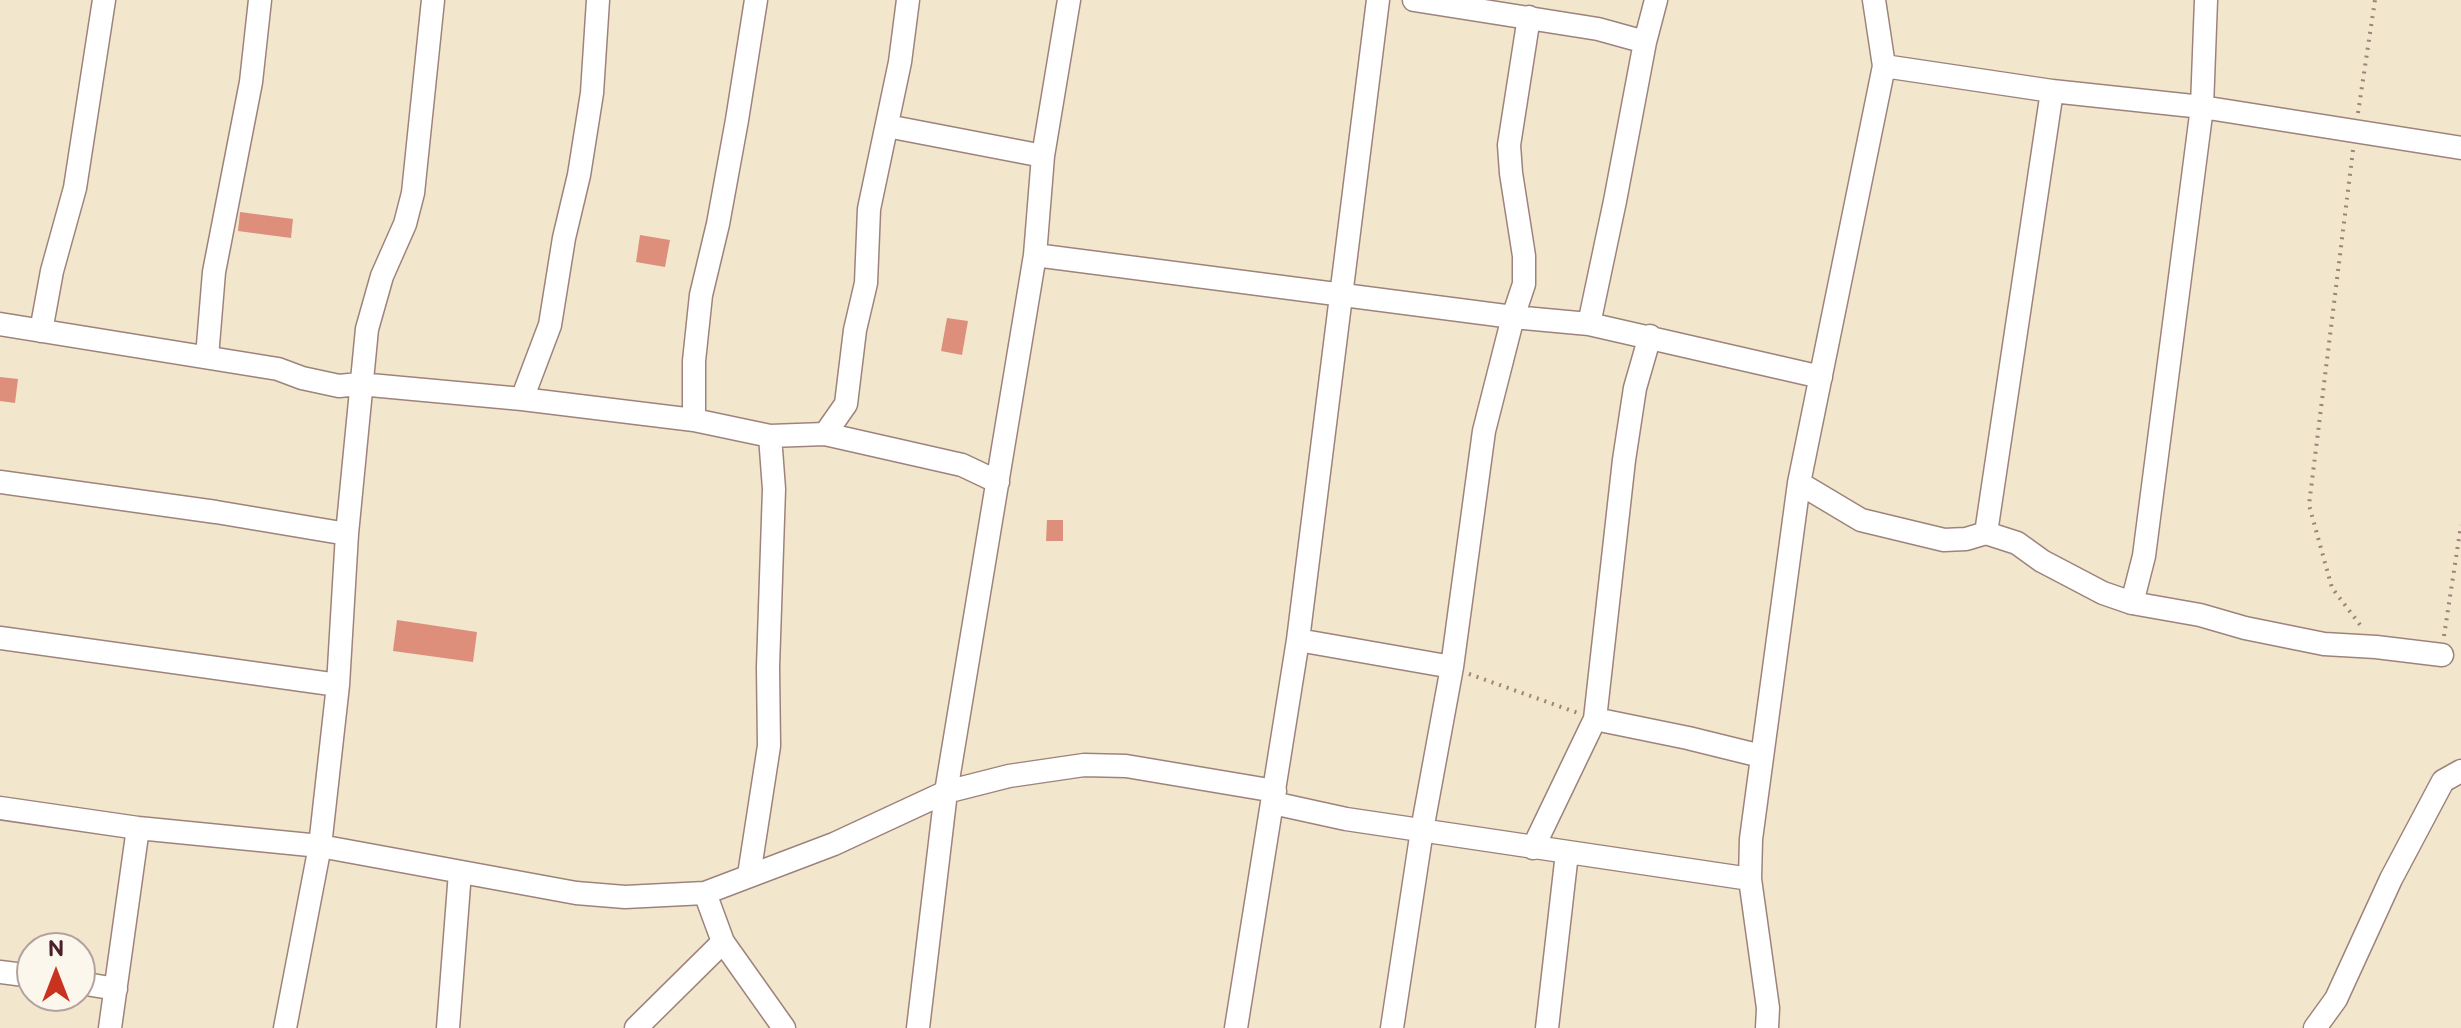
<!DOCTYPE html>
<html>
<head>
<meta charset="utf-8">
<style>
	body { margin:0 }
	#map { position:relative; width:2461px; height:1028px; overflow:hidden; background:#f2e7cc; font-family:"Balsamiq Sans",sans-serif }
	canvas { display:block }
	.north { position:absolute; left:16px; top:932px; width:80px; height:80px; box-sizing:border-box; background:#fbf7ec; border:2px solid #b4a19f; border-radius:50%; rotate:0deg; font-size:22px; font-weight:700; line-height:32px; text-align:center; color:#4a1f2b }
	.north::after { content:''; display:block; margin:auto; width:28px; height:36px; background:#c8321e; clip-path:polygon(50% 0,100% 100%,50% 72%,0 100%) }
</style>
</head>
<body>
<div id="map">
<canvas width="2461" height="1028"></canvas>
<div class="north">N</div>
</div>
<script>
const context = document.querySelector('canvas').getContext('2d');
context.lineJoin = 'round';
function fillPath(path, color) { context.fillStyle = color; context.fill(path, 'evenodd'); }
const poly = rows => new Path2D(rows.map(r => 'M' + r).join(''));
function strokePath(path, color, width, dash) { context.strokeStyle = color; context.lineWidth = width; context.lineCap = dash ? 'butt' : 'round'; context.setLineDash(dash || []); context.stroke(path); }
const building = poly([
	[240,212,293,219,291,238,238,231],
	[640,235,670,240,665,267,636,262],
	[947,318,968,321,962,355,941,351],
	[0,377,18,379,15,403,0,401],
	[1047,520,1063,520,1063,541,1046,541],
	[397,620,477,632,473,662,393,651]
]);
const path = poly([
	[2358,113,2375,0],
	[2353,150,2309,505,2332,588,2361,626],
	[2444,636,2461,525],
	[1469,674,1578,713]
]);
const minor = poly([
	[1414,0,1598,29,1645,42],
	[1884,66,2052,91,2202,107,2461,148],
	[887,126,1043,156],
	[1035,255,1513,317,1589,324,1821,377],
	[0,324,278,369,302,378,339,386,359,384,522,399,694,420,770,436,825,434,962,465,998,482],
	[1589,324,1615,201,1645,42,1656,0],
	[41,331,52,271,75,188,104,0],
	[207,357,214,272,251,82,260,0],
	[522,399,550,325,564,238,579,175,592,93,598,0],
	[694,420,694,361,701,295,718,224,737,120,756,0],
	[825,434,846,404,855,330,866,283,869,209,900,62,908,0],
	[0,482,216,512,347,534],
	[1799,483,1861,520,1944,540,1966,539,1986,533,2017,543,2042,561,2103,593,2132,603,2200,615,2245,628,2324,644,2376,647,2442,655],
	[1986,533,2052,91],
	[2132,603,2144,556,2202,107,2206,0],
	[0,638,338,685],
	[1298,640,1452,667],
	[1595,719,1688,738,1761,756],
	[1273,803,1346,819,1750,879],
	[0,808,138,828,320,846,576,893,625,897,705,893,834,844,946,792,1009,776,1084,765,1126,766,1275,791],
	[1533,848,1595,719,1624,460,1635,388,1650,336],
	[749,875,769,746,768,667,774,489,770,436],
	[705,893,723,942,784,1028],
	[0,972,32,976],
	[80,983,116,989],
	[110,1028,138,828],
	[285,1028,320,846,338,685,347,534,367,329,382,276,405,224,413,193,433,0],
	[448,1028,460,872],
	[636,1028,723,942],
	[918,1028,946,792,1035,255,1043,156,1069,0],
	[1236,1028,1298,640,1378,0],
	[1392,1028,1422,830,1452,667,1484,431,1513,317,1524,284,1524,256,1511,173,1509,145,1529,17],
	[1547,1028,1567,853],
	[1767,1028,1768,1008,1750,879,1751,839,1799,483,1884,66,1874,0],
	[2315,1028,2336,999,2391,879,2443,781,2461,771]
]);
fillPath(building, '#dd8f7b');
strokePath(minor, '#9e837c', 25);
strokePath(path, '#9e837c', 4, [2, 6]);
strokePath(minor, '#fff', 22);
</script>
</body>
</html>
